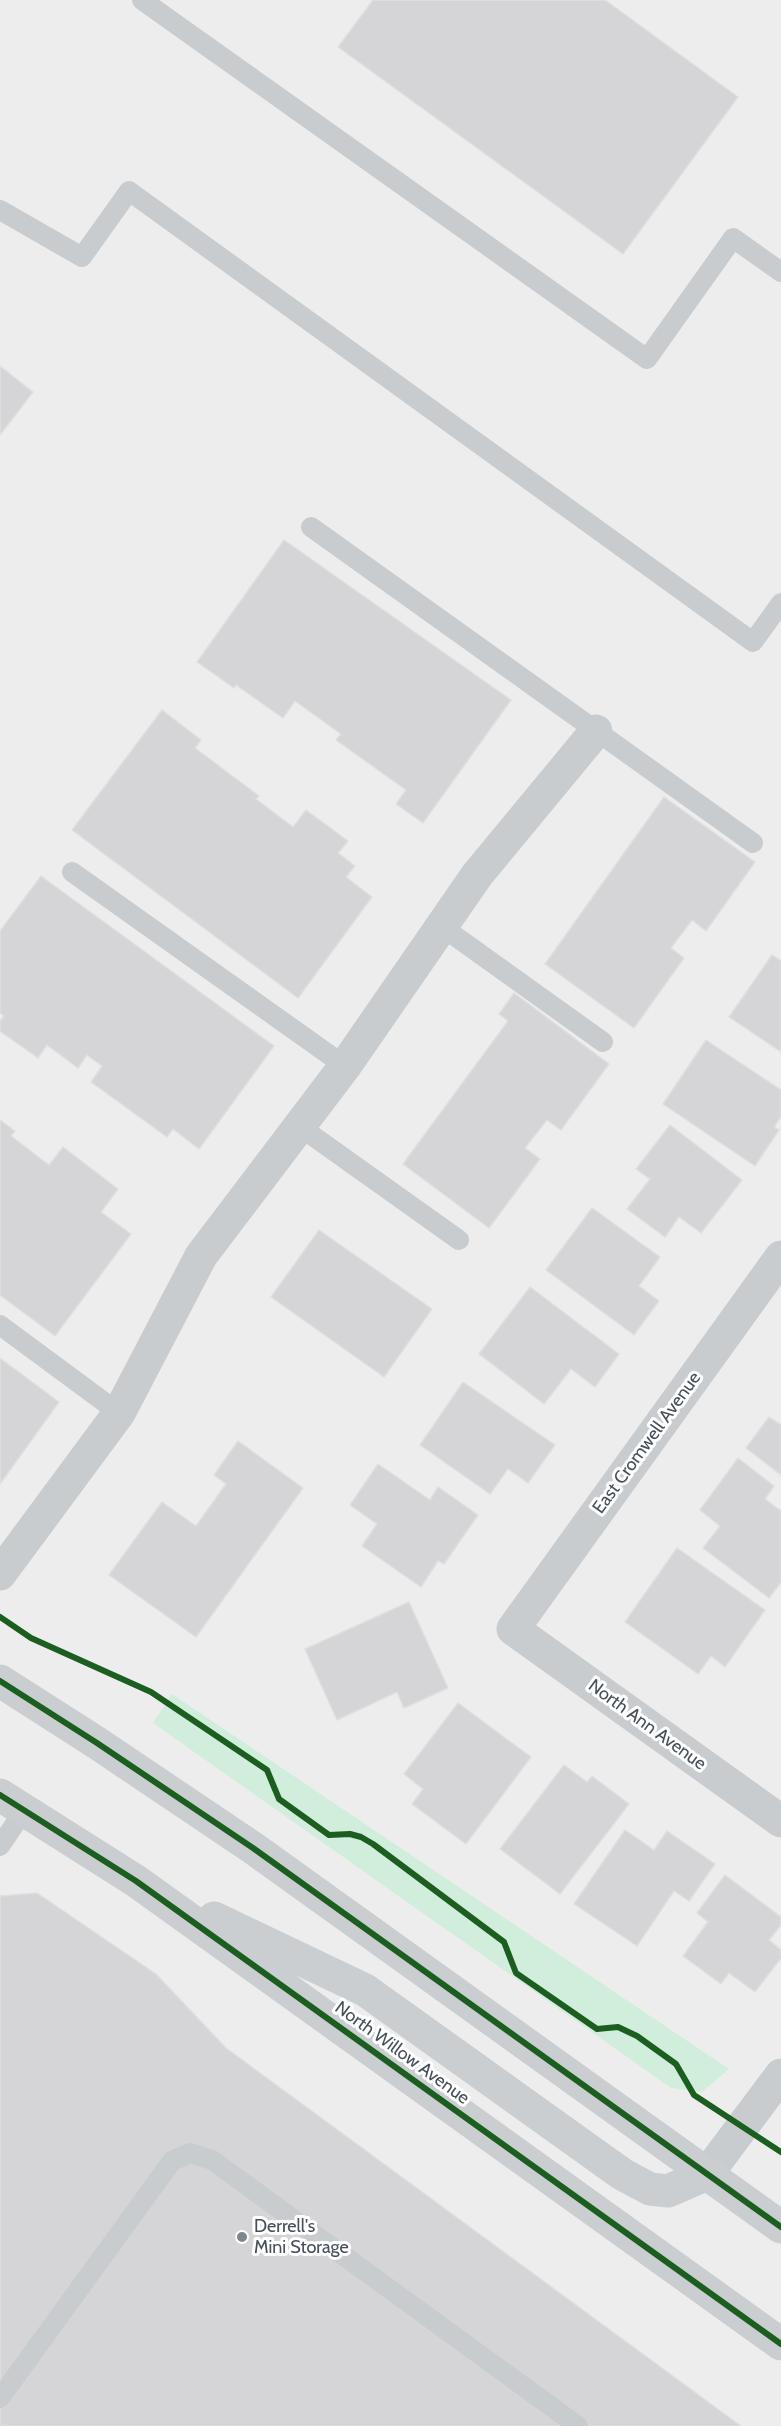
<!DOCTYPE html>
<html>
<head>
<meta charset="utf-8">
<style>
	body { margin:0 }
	canvas { display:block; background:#eeeded }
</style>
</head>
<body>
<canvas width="781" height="2426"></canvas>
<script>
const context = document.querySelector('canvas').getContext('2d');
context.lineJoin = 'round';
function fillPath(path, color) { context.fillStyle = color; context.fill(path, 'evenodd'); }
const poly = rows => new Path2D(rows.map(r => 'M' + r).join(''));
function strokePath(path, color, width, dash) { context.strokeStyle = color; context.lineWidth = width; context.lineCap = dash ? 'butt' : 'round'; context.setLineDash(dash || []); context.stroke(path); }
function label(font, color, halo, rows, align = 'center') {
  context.font = font + ' Cabin,sans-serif'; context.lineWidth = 6; context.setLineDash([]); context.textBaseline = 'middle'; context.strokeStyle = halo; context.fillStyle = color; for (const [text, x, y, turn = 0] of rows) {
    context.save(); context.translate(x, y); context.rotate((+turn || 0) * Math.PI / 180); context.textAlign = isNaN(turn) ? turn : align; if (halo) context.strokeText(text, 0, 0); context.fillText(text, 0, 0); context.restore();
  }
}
const green = poly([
	[172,1694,729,2069,702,2092,671,2088,153,1723]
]);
const building = poly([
	[373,0,605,0,738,97,623,254,338,47,373,0],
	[0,366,33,392,0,435,0,366],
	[284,540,511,700,423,823,396,804,406,790,336,740,341,734,295,701,283,718,236,685,234,688,197,662,284,540],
	[162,710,201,740,195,748,259,796,256,799,293,827,306,810,348,841,338,853,355,866,346,877,372,897,298,998,72,830,162,710],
	[664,797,755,862,706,931,692,920,671,948,684,958,634,1028,545,964,664,797],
	[41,876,274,1046,199,1149,173,1129,167,1137,91,1082,102,1066,87,1055,78,1068,47,1045,38,1058,0,1031,0,1021,4,1016,0,1013,0,931,41,876],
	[772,955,781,961,781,1052,729,1017,772,955],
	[514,993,609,1064,561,1130,547,1120,525,1148,540,1159,489,1228,403,1164,508,1021,499,1014,514,993],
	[706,1040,781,1090,781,1117,774,1127,779,1130,755,1166,663,1104,706,1040],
	[0,1120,15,1131,11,1136,49,1165,63,1147,118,1189,101,1212,131,1234,55,1336,0,1295,0,1120],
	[670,1125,742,1180,701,1233,679,1217,665,1237,627,1209,650,1179,636,1169,670,1125],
	[592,1208,660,1257,639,1286,659,1301,634,1335,546,1270,592,1208],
	[319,1230,432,1309,384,1377,271,1297,319,1230],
	[530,1287,619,1354,595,1387,571,1369,544,1404,479,1354,530,1287],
	[0,1358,59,1402,0,1484,0,1358],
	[463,1382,555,1445,528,1483,508,1469,490,1494,420,1445,463,1382],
	[769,1417,781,1425,781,1475,746,1448,769,1417],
	[238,1441,303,1488,196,1637,109,1575,162,1502,196,1526,226,1484,214,1475,238,1441],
	[738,1458,774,1486,765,1499,781,1511,781,1582,769,1598,703,1548,720,1526,700,1510,738,1458],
	[378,1464,430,1500,438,1487,478,1515,444,1564,438,1561,421,1587,362,1546,377,1524,350,1505,378,1464],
	[677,1548,765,1610,725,1667,711,1656,698,1674,625,1622,677,1548],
	[409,1602,448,1688,404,1708,397,1692,337,1720,305,1649,409,1602],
	[458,1703,531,1757,466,1844,412,1804,423,1789,404,1774,458,1703],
	[564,1765,587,1782,592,1776,629,1804,560,1894,500,1849,564,1765],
	[625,1830,654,1850,667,1831,715,1864,689,1901,674,1891,637,1946,574,1904,625,1830],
	[725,1875,781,1917,781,1925,769,1940,781,1950,781,1958,755,1992,729,1973,721,1984,683,1956,708,1922,697,1913,725,1875],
	[37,1893,156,1974,226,2048,741,2426,0,2426,0,1896,37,1893]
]);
const service = poly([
	[142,0,647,359,733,238,781,272],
	[0,210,82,257,129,191,753,642,781,603],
	[311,527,753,843],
	[72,872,345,1066],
	[441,926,603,1042],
	[299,1126,459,1240],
	[0,1325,119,1413],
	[0,1846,25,1809],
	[0,2398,172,2161,190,2153,212,2160,578,2426]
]);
const minor = poly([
	[781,1257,513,1629,781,1821],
	[0,1574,119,1413,201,1256,345,1066,477,875,596,731],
	[707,2174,781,2075]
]);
const secondary = poly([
	[0,1681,97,1743,253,1848,781,2227],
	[0,1795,136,1881,781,2344],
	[214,1918,365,1990,622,2174,650,2189,668,2191,707,2174]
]);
const cycleway = poly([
	[0,1617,31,1638,151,1692,267,1770,279,1799,329,1835,350,1834,361,1837,373,1844,504,1942,516,1973,597,2029,618,2027,637,2036,676,2064,694,2095,781,2152],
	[0,1681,97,1743,253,1848,781,2227],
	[0,1795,136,1881,781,2344]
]);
const markers = [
	[242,2237,6,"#80868d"]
];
const streetNames = [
	["East Cromwell Avenue",647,1443,-54],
	["North Ann Avenue",647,1725,36],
	["North Willow Avenue",402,2053,36]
];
const poiNames = [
	["Derrell's",254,2227],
	["Mini Storage",254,2248]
];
fillPath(green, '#d1eedd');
fillPath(building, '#d5d5d7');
strokePath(building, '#dfdfe0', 1.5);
strokePath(service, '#c9ccce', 20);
strokePath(minor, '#c9ccce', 33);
strokePath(secondary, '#caced1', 33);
strokePath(cycleway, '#1b5e20', 6);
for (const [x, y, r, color] of markers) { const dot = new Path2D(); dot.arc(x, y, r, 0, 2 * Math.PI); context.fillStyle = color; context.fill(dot); strokePath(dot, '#fff', 2); }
label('18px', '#454f5a', '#fff', streetNames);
label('18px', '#454f5a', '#fff', poiNames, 'left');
</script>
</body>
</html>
